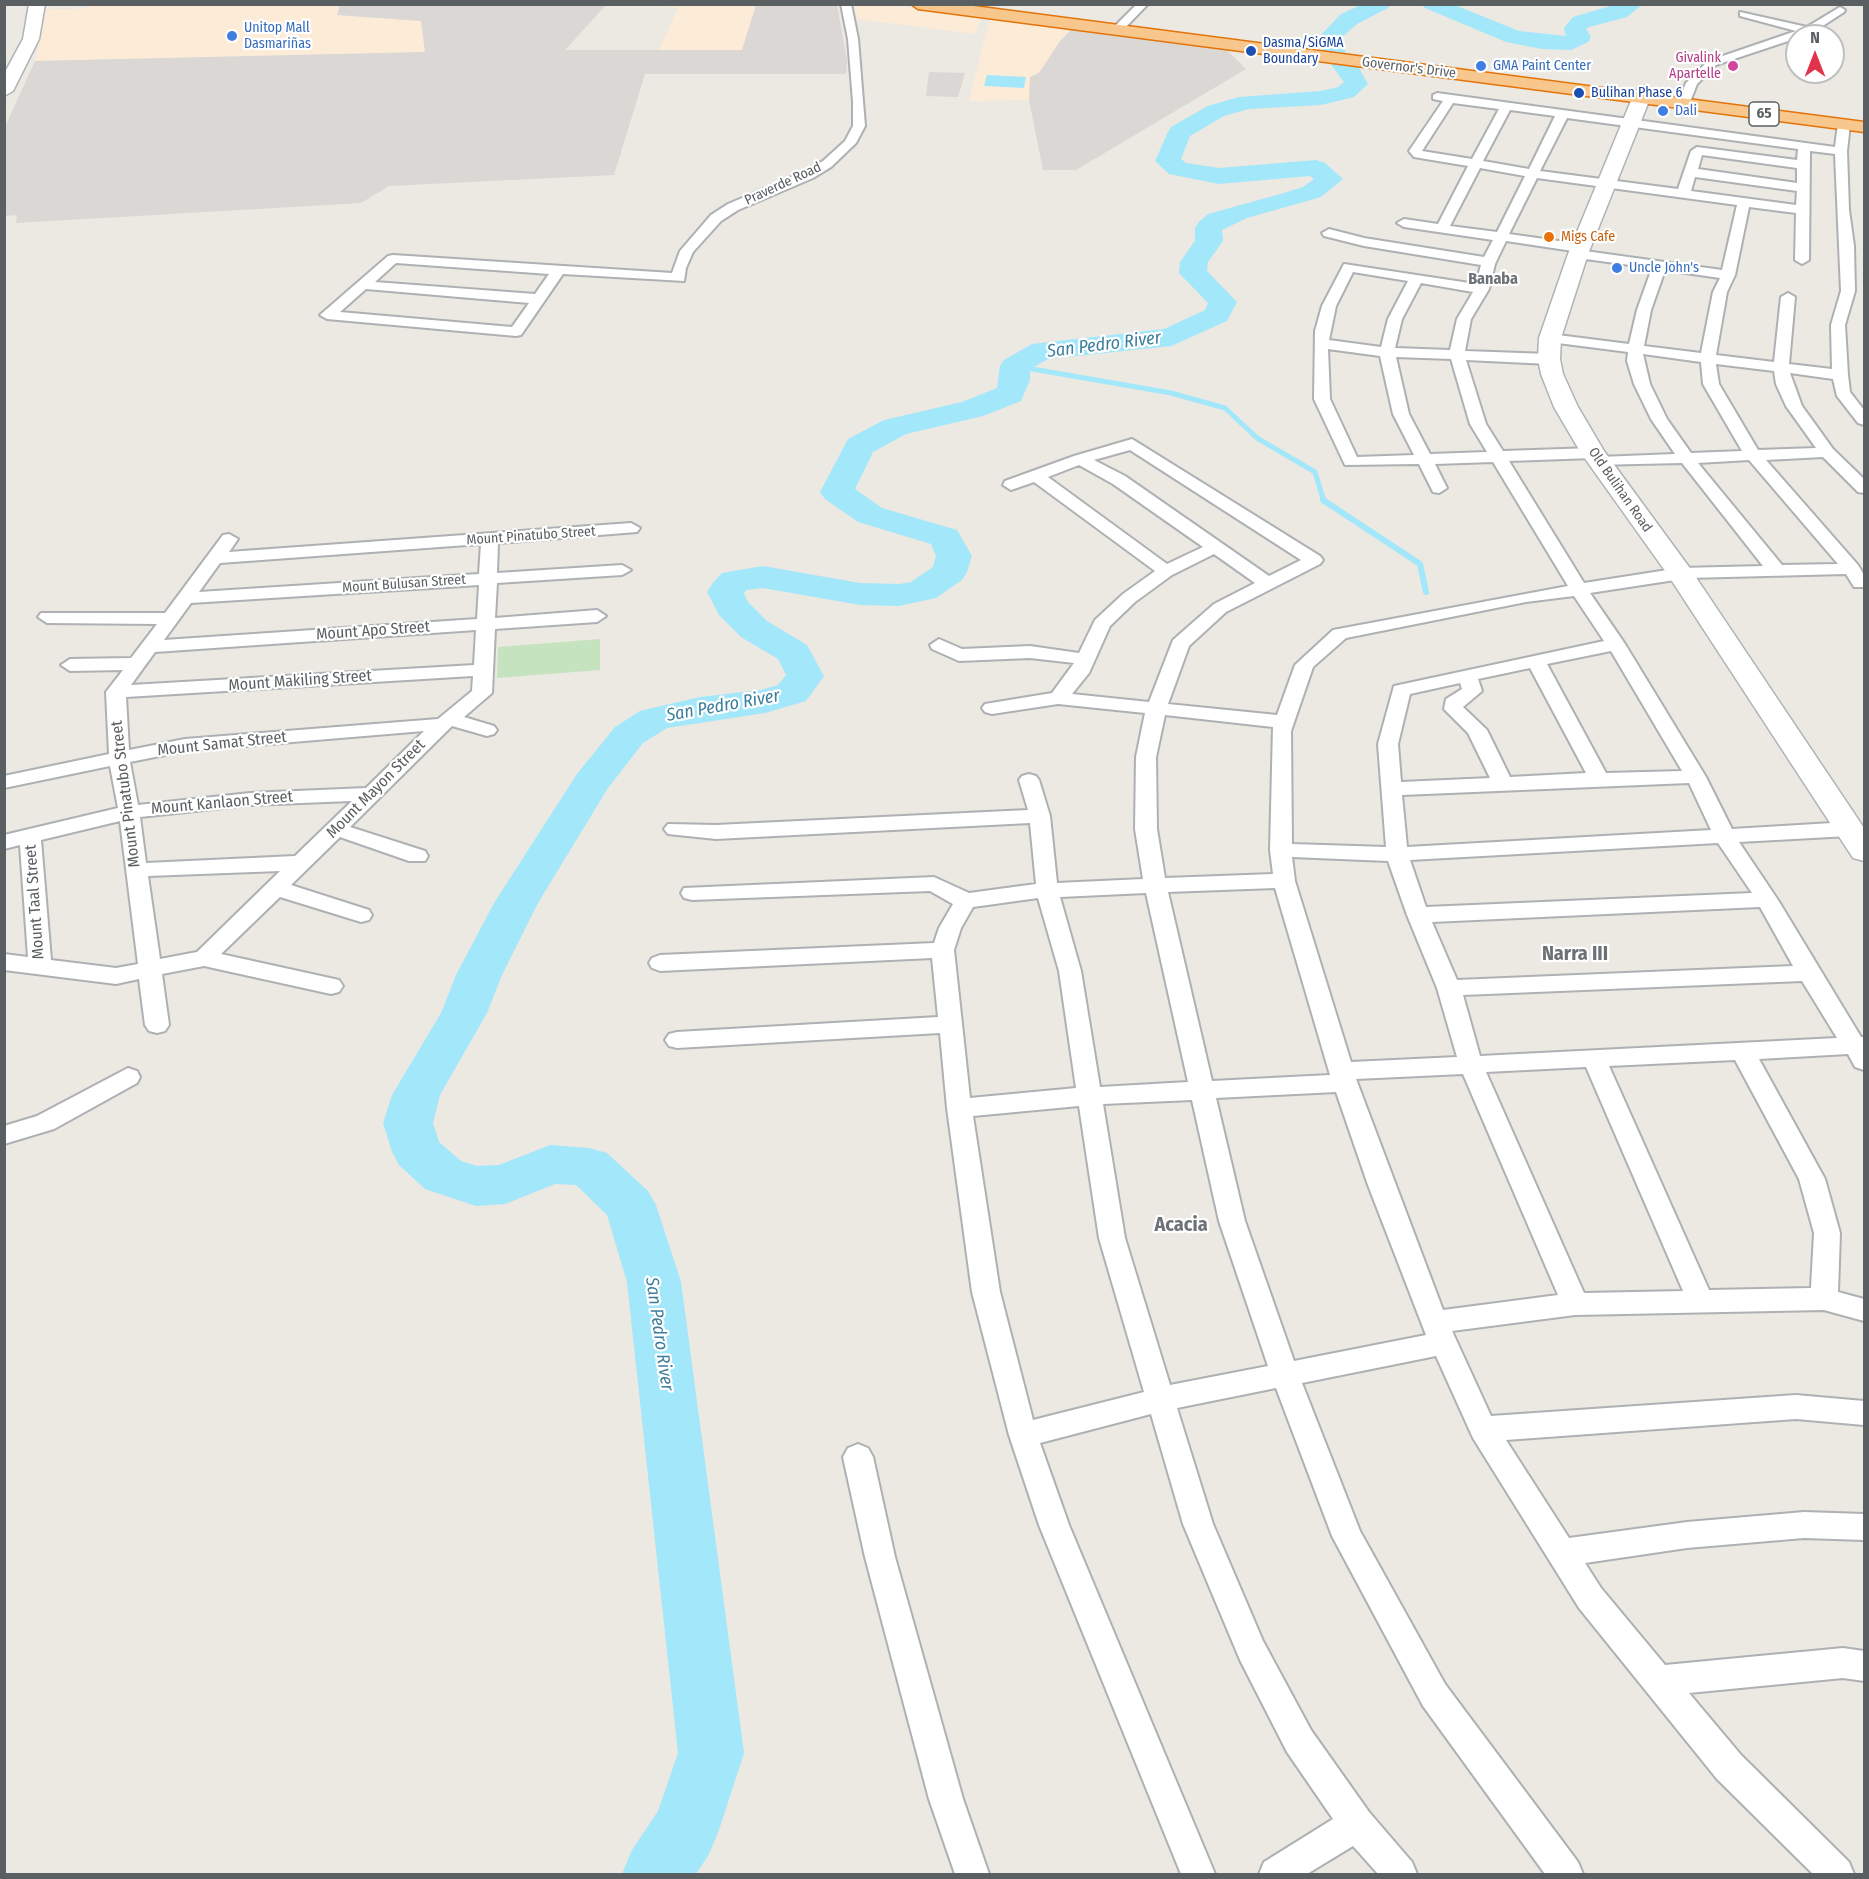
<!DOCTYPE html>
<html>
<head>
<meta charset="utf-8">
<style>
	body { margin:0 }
	#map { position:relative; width:1869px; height:1879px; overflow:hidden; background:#ece8e2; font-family:"Fira Sans Condensed",sans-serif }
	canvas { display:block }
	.frame { position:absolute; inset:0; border:6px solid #5a5f62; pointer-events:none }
	.north { position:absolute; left:1785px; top:24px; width:60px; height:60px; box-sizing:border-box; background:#fff; border:2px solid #bdbfc0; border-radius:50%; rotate:0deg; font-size:16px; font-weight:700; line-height:24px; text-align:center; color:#5a5f62 }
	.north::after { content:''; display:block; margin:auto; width:21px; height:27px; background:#e13349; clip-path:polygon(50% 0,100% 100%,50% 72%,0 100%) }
</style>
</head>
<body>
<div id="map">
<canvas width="1869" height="1879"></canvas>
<div class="frame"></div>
<div class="north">N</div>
</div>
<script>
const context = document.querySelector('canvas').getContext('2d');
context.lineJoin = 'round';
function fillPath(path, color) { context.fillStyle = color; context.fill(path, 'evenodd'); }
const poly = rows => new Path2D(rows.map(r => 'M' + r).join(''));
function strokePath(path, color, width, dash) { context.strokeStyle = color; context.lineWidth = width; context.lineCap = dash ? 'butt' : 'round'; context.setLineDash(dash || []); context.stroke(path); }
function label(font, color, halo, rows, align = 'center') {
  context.font = font + ' "Fira Sans Condensed",sans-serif'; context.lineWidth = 4.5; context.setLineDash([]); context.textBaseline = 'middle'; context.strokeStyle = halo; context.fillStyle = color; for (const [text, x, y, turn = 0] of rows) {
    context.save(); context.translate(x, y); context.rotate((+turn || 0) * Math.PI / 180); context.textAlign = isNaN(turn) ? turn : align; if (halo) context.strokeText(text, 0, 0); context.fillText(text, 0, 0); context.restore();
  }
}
const commercial = poly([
	[90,4,340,5,337,15,421,21,425,52,35,61,46,10,87,8],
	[649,5,756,5,742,50,659,50,678,8],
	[854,5,889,5,981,17,975,34,857,19],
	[990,18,1072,29,1060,41,1039,73,1030,77,1029,100,969,101]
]);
const industrial = poly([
	[340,5,606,5,565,50,742,50,756,5,837,5,847,60,846,74,645,74,614,175,389,186,361,203,16,223,17,215,5,216,5,127,35,61,425,52,421,21,337,15],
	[1072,29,1226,49,1246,69,1076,170,1043,170,1029,100,1030,77,1039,73,1060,41],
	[929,72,965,73,958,97,926,96]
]);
const green = poly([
	[600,639,600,670,497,678,498,647]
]);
const water = poly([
	[987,75,1026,77,1024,88,984,86]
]);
const streamFar1 = poly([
	[1015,366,1171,393,1225,408,1257,438,1315,472,1324,502]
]);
const stream = poly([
	[1323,500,1420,564,1426,592]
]);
const river = poly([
	[1363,4,1391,4,1388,8,1357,24,1340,39,1346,53,1359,68,1368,84,1354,97,1321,105,1249,109,1224,116,1190,136,1181,159,1186,163,1219,168,1316,160,1325,163,1343,179,1321,197,1247,218,1222,230,1223,241,1208,262,1207,271,1237,302,1227,321,1171,346,1048,359,1030,369,1030,380,1021,401,983,416,906,434,873,452,855,489,882,508,957,530,972,556,967,572,962,580,936,598,899,606,860,605,763,588,746,590,744,593,748,602,767,621,807,645,824,676,806,701,765,713,667,728,643,743,608,788,538,903,502,975,487,1013,440,1095,433,1123,439,1142,461,1161,477,1166,499,1165,550,1145,589,1148,607,1153,648,1191,656,1205,681,1282,744,1753,719,1830,709,1854,696,1874,622,1874,632,1850,658,1811,678,1753,627,1282,607,1215,576,1185,555,1184,505,1204,476,1206,425,1189,399,1165,392,1152,383,1123,392,1095,441,1013,456,975,494,903,577,774,615,727,640,711,700,697,761,690,778,685,786,675,778,659,741,637,719,615,707,592,712,584,722,573,763,566,860,583,899,584,911,582,933,567,936,556,931,544,858,522,825,499,820,492,848,439,884,420,962,402,997,388,1000,366,1004,360,1032,344,1164,329,1205,310,1208,303,1179,273,1180,262,1195,241,1195,228,1199,222,1208,214,1284,193,1303,187,1314,179,1310,176,1219,184,1169,174,1155,161,1168,132,1171,127,1208,106,1239,97,1321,91,1338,87,1344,82,1324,55,1318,38,1341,14,1363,4],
	[1422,4,1452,4,1519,31,1566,36,1564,28,1573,17,1617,4,1643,4,1627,17,1589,27,1586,29,1591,37,1588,42,1571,50,1542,49,1506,42,1425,8,1422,4]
]);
const street = poly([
	[841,4,851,4,858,39,865,126,856,143,831,167,813,178,738,210,721,221,693,252,686,268,684,281,563,274,521,335,516,336,327,319,320,315,388,256,393,255,672,273,680,251,711,215,728,204,803,172,823,161,845,141,853,126,853,102,848,39,841,4],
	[396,263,549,274,535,294,375,282,396,263],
	[366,289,529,303,512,327,340,312,366,289],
	[1137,4,1148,4,1120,33,1112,33,1112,29,1137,4],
	[1840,7,1845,10,1844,12,1812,33,1797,36,1797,38,1716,65,1697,84,1688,107,1678,104,1686,83,1708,61,1796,31,1740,16,1740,12,1807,27,1840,7],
	[1437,93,1835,147,1838,124,1844,120,1850,124,1847,151,1849,210,1854,246,1855,291,1845,325,1848,375,1850,392,1864,410,1864,425,1858,423,1837,396,1833,379,1790,373,1802,406,1833,449,1864,479,1864,493,1858,492,1823,457,1766,460,1858,565,1864,575,1864,587,1854,587,1846,574,1688,578,1590,593,1625,644,1706,777,1732,829,1849,822,1856,824,1860,829,1856,834,1849,836,1739,842,1778,900,1861,1037,1864,1037,1864,1070,1855,1067,1848,1054,1759,1059,1825,1179,1840,1233,1838,1292,1864,1299,1864,1321,1824,1310,1575,1315,1452,1331,1491,1416,1796,1395,1864,1401,1864,1425,1796,1419,1506,1440,1569,1538,1687,1522,1804,1512,1864,1514,1864,1540,1804,1538,1687,1548,1585,1563,1601,1588,1665,1665,1843,1648,1864,1651,1864,1681,1843,1678,1689,1693,1741,1755,1849,1862,1854,1874,1813,1874,1717,1779,1579,1608,1473,1438,1436,1356,1302,1383,1360,1531,1445,1684,1578,1862,1583,1874,1545,1874,1423,1706,1332,1536,1276,1388,1177,1408,1213,1524,1263,1641,1311,1730,1369,1812,1412,1862,1417,1874,1378,1874,1353,1846,1307,1874,1259,1874,1264,1862,1333,1819,1287,1752,1240,1660,1183,1524,1151,1414,1040,1443,1069,1525,1215,1874,1181,1874,1039,1525,1009,1435,972,1292,947,1108,940,1033,677,1048,669,1046,665,1040,669,1034,677,1032,938,1017,932,958,660,971,652,968,649,963,652,958,660,955,934,943,939,928,953,904,930,891,692,900,684,898,681,893,684,888,934,877,969,893,1036,884,1030,823,716,839,668,834,664,829,668,824,716,825,1028,810,1019,780,1022,776,1029,774,1036,776,1039,780,1050,816,1057,883,1143,879,1135,829,1136,757,1145,713,1058,704,992,714,985,712,982,708,985,704,1052,693,1074,663,1030,658,959,661,932,649,930,645,939,639,962,649,1030,646,1079,653,1095,620,1123,594,1155,571,1034,482,1011,490,1003,485,1005,481,1074,456,1132,439,1320,556,1323,560,1320,564,1226,612,1189,646,1168,704,1277,715,1295,665,1333,630,1568,586,1493,462,1435,464,1447,488,1439,493,1433,492,1419,464,1345,465,1314,399,1315,331,1322,306,1344,264,1476,284,1481,265,1364,246,1324,236,1322,233,1329,229,1364,238,1484,257,1493,240,1404,227,1397,223,1404,219,1438,224,1468,166,1414,157,1409,151,1443,101,1433,99,1433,95,1437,93],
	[1453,103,1499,109,1472,159,1422,151,1453,103],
	[1510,110,1555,116,1529,169,1483,161,1510,110],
	[1567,118,1798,149,1797,160,1697,147,1691,151,1678,189,1540,171,1567,118],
	[1810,151,1835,154,1841,291,1831,325,1832,369,1789,364,1795,297,1788,293,1781,297,1774,362,1716,355,1727,292,1735,275,1749,207,1796,213,1795,260,1802,264,1809,260,1810,151],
	[1702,155,1797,168,1797,183,1698,169,1702,155],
	[1480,168,1525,176,1497,232,1450,226,1480,168],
	[1695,177,1797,191,1796,205,1691,191,1695,177],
	[1537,178,1737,205,1722,270,1585,251,1585,245,1580,244,1509,234,1537,178],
	[1506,241,1573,251,1573,257,1578,258,1652,268,1637,310,1629,344,1550,334,1543,338,1550,342,1628,352,1627,361,1634,384,1651,419,1675,454,1599,457,1593,459,1591,462,1593,465,1682,463,1763,566,1680,568,1584,583,1509,461,1593,458,1601,453,1593,448,1503,451,1486,424,1466,360,1549,364,1557,359,1549,354,1465,351,1471,319,1489,289,1495,264,1506,241],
	[1665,270,1720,278,1713,292,1701,353,1644,346,1651,310,1665,270],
	[1353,272,1408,281,1388,319,1381,347,1329,340,1336,306,1353,272],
	[1421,283,1473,292,1457,319,1450,350,1395,348,1402,319,1421,283],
	[1328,349,1380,356,1393,414,1414,455,1357,457,1330,399,1328,349],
	[1643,354,1701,362,1703,384,1742,451,1691,453,1667,419,1650,384,1643,354],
	[1396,357,1451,359,1470,424,1487,452,1430,454,1409,414,1396,357],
	[1716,364,1774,371,1776,384,1786,406,1816,448,1758,450,1719,384,1716,364],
	[1130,450,1301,560,1269,576,1125,476,1094,460,1130,450],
	[1749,460,1838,564,1782,565,1698,463,1749,460],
	[1079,465,1113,484,1203,547,1167,564,1048,477,1079,465],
	[1214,554,1255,583,1214,604,1173,640,1149,702,1072,694,1089,673,1110,626,1135,602,1172,575,1214,554],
	[1574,596,1604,641,1394,686,1378,744,1386,847,1292,844,1291,731,1313,667,1346,638,1526,602,1574,596],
	[1611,651,1682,771,1606,773,1547,664,1611,651],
	[1530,668,1586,773,1510,777,1487,730,1463,707,1482,691,1478,679,1530,668],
	[1460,683,1462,689,1446,699,1444,709,1468,733,1490,778,1401,782,1398,744,1410,694,1460,683],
	[1165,715,1273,727,1270,850,1273,874,1165,878,1157,829,1156,757,1165,715],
	[1689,783,1711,830,1407,847,1402,795,1689,783],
	[1718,843,1752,893,1426,907,1410,860,1718,843],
	[1292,857,1388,861,1407,915,1437,988,1457,1057,1351,1062,1295,881,1292,857],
	[1275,888,1330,1075,1212,1081,1168,892,1275,888],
	[1146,893,1188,1082,1100,1087,1081,971,1060,897,1146,893],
	[1038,898,1059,971,1076,1088,970,1098,954,950,961,928,973,907,1038,898],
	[1760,907,1793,966,1457,980,1432,922,1760,907],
	[1802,981,1837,1038,1480,1056,1463,995,1802,981],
	[1735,1060,1799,1179,1814,1233,1811,1288,1709,1290,1609,1066,1735,1060],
	[1586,1067,1683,1291,1584,1293,1486,1072,1586,1067],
	[1463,1074,1558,1295,1443,1310,1356,1079,1463,1074],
	[1336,1092,1368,1185,1426,1335,1294,1361,1245,1221,1216,1098,1336,1092],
	[1192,1100,1219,1221,1268,1366,1170,1385,1125,1238,1103,1104,1192,1100],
	[1079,1106,1099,1238,1144,1392,1033,1420,1000,1292,973,1116,1079,1106],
	[631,523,640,528,637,532,498,543,497,573,622,565,631,570,622,575,497,583,495,618,597,610,606,616,597,622,495,629,492,693,464,717,494,726,497,730,494,734,487,736,452,726,350,827,425,851,428,856,425,861,409,861,340,837,291,885,369,910,372,915,369,920,361,922,280,897,221,954,339,980,343,986,339,992,331,994,204,966,162,974,169,1025,165,1031,157,1033,149,1031,145,1025,139,979,116,984,4,970,4,954,28,957,20,845,4,849,4,835,118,808,110,766,4,788,4,776,109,754,106,692,123,670,70,671,61,665,70,659,131,658,157,624,47,623,38,617,41,613,165,613,223,535,229,534,238,539,229,552,631,523],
	[481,544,479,574,199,592,220,563,481,544],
	[479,585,477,619,164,640,191,603,479,585],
	[476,630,474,665,131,685,155,652,476,630],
	[473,676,472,691,438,719,185,739,129,750,126,697,473,676],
	[424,731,366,788,250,793,138,805,130,762,185,751,424,731],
	[352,801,295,856,146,863,140,817,250,805,352,801],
	[120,821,138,964,116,968,51,960,41,840,120,821],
	[280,871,197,952,160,959,148,876,280,871],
	[128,1068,137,1071,140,1077,137,1083,54,1129,4,1144,4,1126,37,1116,128,1068],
	[858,1444,868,1448,873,1457,895,1557,963,1799,989,1874,955,1874,929,1799,865,1557,843,1457,848,1448,858,1444]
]);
const secondary = poly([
	[29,4,45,4,39,39,13,91,4,96,4,74,23,39,29,4],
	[1644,86,1653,91,1588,254,1561,338,1560,359,1563,374,1578,407,1604,451,1689,567,1864,828,1864,861,1853,858,1668,575,1581,453,1554,407,1541,374,1538,359,1539,338,1568,254,1635,91,1644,86]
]);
const highway = poly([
	[911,4,958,4,1864,122,1864,132,918,9,911,4]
]);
const markers = [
	[232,36,6,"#3f7fe0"],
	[1251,51,6,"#1a4fb4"],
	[1481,66,6,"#3f7fe0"],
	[1733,66,6,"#d1479c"],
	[1579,93,6,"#1a4fb4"],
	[1663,111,6,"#3f7fe0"],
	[1549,237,6,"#e8710a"],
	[1617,268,6,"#3f7fe0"]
];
const farShopnames = [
	["Unitop Mall",244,28],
	["Dasmariñas",244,44],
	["GMA Paint Center",1493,66],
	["Dali",1675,111],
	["Uncle John's",1629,268]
];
const farTransitnames = [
	["Dasma/SiGMA",1263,43],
	["Boundary",1263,59],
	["Bulihan Phase 6",1591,93]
];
const farHotelnames = [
	["Givalink",1721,58],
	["Apartelle",1721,74]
];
const farStreetnames = [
	["Governor's Drive",1409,68,7],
	["Praverde Road",783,184,-25],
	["Old Bulihan Road",1620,490,55],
	["Mount Pinatubo Street",531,536,-4],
	["Mount Bulusan Street",404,584,-4]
];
const farFoodnames = [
	["Migs Cafe",1561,237]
];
const shields = [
	[1764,114,30]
];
const shieldNames = [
	["65",1764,114]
];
const farQuarternames = [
	["Banaba",1493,280]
];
const streetNames = [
	["Mount Apo Street",373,631,-4],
	["Mount Makiling Street",300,681,-4],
	["Mount Samat Street",222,744,-6],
	["Mount Mayon Street",376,789,-45],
	["Mount Pinatubo Street",126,794,-97],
	["Mount Kanlaon Street",222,803,-5],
	["Mount Taal Street",35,902,-94]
];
const waterNames = [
	["San Pedro River",1104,345,-7],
	["San Pedro River",723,706,-10],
	["San Pedro River",659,1334,82]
];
const quarterNames = [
	["Narra III",1575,954],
	["Acacia",1181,1225]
];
fillPath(commercial, '#fcecd7');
fillPath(industrial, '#dbd7d4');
fillPath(green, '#c6e3bf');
fillPath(water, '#a3e7fb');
strokePath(streamFar1, '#a3e7fb', 5);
strokePath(stream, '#a3e7fb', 6);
fillPath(river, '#a3e7fb');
strokePath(street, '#adb1b4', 4);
strokePath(secondary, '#aeb3b7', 3);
strokePath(highway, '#e4740a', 3);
fillPath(street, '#fff');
fillPath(secondary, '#fff');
fillPath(highway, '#f8c78d');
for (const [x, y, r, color] of markers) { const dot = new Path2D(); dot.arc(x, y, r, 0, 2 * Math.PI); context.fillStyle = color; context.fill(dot); strokePath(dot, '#fff', 2); }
label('14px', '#366cbe', '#fff', farShopnames, 'left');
label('14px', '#164399', '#fff', farTransitnames, 'left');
label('14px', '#b23c85', '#fff', farHotelnames, 'right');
label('14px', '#5a5f62', '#fff', farStreetnames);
label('14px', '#c56008', '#fff', farFoodnames, 'left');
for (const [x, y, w] of shields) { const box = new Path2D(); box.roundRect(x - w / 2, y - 12, w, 24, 4.5); context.fillStyle = '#fff'; context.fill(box); strokePath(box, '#5a5f62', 1.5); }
label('bold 15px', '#5a5f62', null, shieldNames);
label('bold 16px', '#6b7174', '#fff', farQuarternames);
label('16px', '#5a5f62', '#fff', streetNames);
label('italic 18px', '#3c7e9b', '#fff', waterNames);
label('bold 20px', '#6b7174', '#fff', quarterNames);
</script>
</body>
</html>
